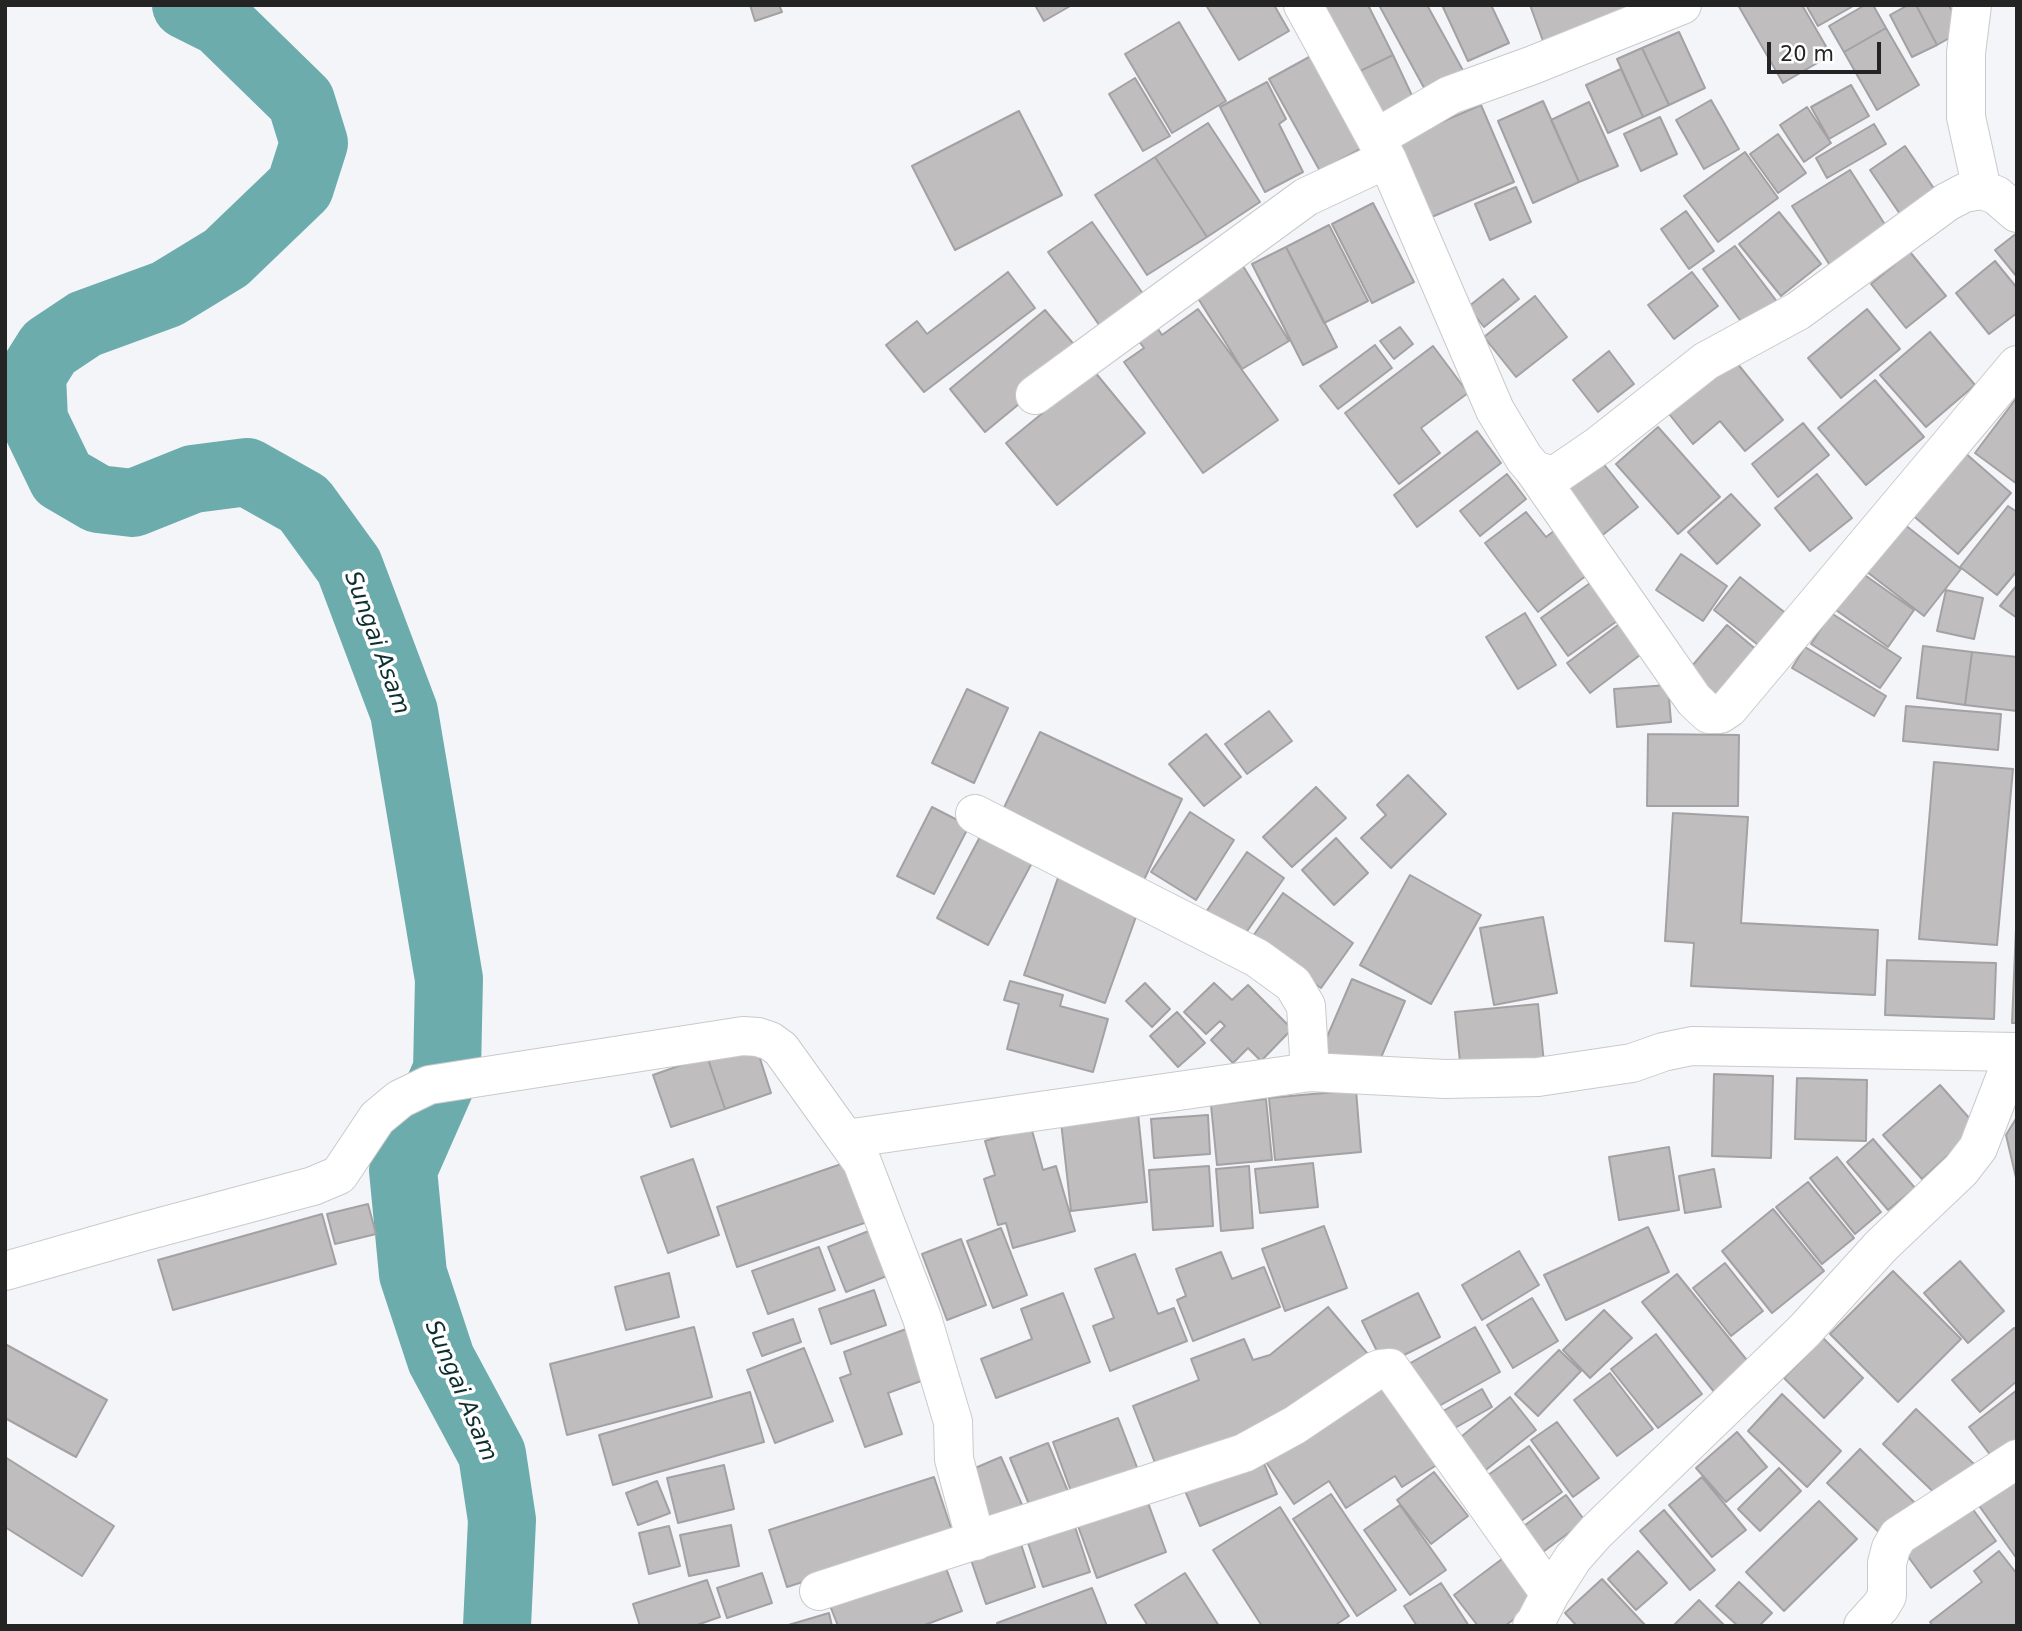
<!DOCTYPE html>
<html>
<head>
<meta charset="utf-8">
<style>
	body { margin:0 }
	#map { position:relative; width:2022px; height:1631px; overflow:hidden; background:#f4f5f8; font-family:"DejaVu Sans",sans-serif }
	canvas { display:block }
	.frame { position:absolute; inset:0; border:7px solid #242425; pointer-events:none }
	.scale { position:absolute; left:1767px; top:42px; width:114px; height:32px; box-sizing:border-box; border:4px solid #242425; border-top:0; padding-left:9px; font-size:21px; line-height:24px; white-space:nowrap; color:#242425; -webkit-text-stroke:5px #fff; paint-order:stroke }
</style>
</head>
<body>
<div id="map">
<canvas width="2022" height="1631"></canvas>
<div class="frame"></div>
<div class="scale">20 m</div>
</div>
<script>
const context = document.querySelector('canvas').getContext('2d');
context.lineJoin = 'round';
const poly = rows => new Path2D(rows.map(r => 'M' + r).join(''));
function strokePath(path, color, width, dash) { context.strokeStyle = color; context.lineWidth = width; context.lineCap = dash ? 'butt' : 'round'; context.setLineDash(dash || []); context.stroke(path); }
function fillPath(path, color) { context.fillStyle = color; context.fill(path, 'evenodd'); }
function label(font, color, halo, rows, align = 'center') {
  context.font = font + ' "DejaVu Sans",sans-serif'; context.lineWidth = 7; context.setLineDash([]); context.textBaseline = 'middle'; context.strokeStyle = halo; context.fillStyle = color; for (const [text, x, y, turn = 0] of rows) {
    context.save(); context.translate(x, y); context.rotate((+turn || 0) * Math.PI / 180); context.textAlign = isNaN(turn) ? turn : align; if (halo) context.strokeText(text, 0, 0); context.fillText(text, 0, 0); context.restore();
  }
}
const river = poly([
	[186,5,220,22,301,101,314,143,300,187,226,258,167,294,85,324,49,348,32,375,34,420,62,478,98,499,133,503,193,479,247,472,304,504,349,566,404,712,449,979,447,1070,403,1170,413,1274,441,1359,492,1454,502,1520,497,1626]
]);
const building = poly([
	[750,5,779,5,782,12,755,21,750,5],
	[1035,5,1072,5,1044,21,1035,5],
	[1206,5,1274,5,1289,31,1239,60,1206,5],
	[1316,5,1368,5,1393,55,1350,76,1316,5],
	[1379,5,1427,5,1466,76,1429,97,1379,5],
	[1442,5,1491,5,1509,43,1468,61,1442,5],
	[1530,5,1626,5,1628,10,1543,41,1530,5],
	[1738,5,1802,5,1831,55,1783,83,1738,5],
	[1806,5,1855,5,1818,26,1806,5],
	[1865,5,1873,5,1886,28,1844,52,1829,26,1865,5],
	[1908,5,1916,5,1937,45,1912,57,1890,15,1908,5],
	[1916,5,1949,5,1962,31,1937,45,1916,5],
	[1179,22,1226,101,1172,133,1125,54,1179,22],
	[1886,28,1919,85,1877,110,1844,52,1886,28],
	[1679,32,1705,88,1669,105,1642,48,1679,32],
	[1642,48,1669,105,1643,117,1617,59,1642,48],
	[1393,55,1415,102,1373,122,1350,76,1393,55],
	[1311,56,1362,148,1320,171,1269,79,1311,56],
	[1621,69,1643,117,1608,133,1586,85,1621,69],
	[1135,78,1170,136,1143,151,1109,94,1135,78],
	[1267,82,1286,119,1279,124,1303,172,1265,192,1220,107,1267,82],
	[1851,85,1869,116,1829,139,1811,107,1851,85],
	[1711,100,1739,149,1704,169,1676,120,1711,100],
	[1543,101,1579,182,1533,203,1498,121,1543,101],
	[1589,102,1618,166,1579,182,1551,120,1589,102],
	[1481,105,1514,182,1420,222,1388,145,1481,105],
	[1807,107,1831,143,1804,162,1780,125,1807,107],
	[1019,111,1062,195,955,250,912,166,1019,111],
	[1660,117,1677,154,1641,171,1624,134,1660,117],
	[1208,123,1260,202,1207,237,1155,157,1208,123],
	[1874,124,1886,144,1827,178,1816,158,1874,124],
	[1778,134,1806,173,1778,193,1750,154,1778,134],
	[1905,146,1935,190,1900,214,1870,170,1905,146],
	[1745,152,1778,198,1718,242,1684,196,1745,152],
	[1155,157,1207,237,1147,275,1095,195,1155,157],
	[1850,170,1891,234,1833,270,1792,206,1850,170],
	[1516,187,1531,222,1490,240,1475,204,1516,187],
	[1373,203,1414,282,1372,303,1332,224,1373,203],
	[1686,211,1714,251,1689,269,1661,229,1686,211],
	[1779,212,1821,264,1781,296,1739,244,1779,212],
	[1092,222,1146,298,1102,329,1048,252,1092,222],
	[1329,225,1368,301,1324,323,1286,247,1329,225],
	[2017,233,2017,277,1995,250,2017,233],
	[1735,246,1778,303,1745,327,1703,269,1735,246],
	[1286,247,1337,347,1303,365,1252,264,1286,247],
	[1910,252,1946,296,1906,328,1871,284,1910,252],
	[1995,261,2017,288,2017,313,1989,334,1956,293,1995,261],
	[1243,266,1289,341,1242,369,1196,295,1243,266],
	[1008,272,1035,308,924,392,886,345,917,321,927,334,1008,272],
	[1692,272,1718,306,1674,339,1648,305,1692,272],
	[1503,279,1519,299,1484,327,1468,307,1503,279],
	[1535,296,1567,337,1516,377,1484,337,1535,296],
	[1198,309,1278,420,1203,473,1124,362,1144,348,1129,328,1148,314,1162,335,1198,309],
	[1867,309,1900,349,1841,398,1808,358,1867,309],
	[1045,310,1081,353,985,432,950,389,1045,310],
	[1400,327,1413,344,1394,359,1380,341,1400,327],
	[1930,332,1975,385,1926,427,1880,375,1930,332],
	[1375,345,1392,368,1338,409,1320,386,1375,345],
	[1433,346,1468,393,1421,428,1440,453,1399,484,1345,413,1433,346],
	[1609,351,1634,384,1598,412,1573,380,1609,351],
	[1728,352,1783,420,1745,451,1720,421,1693,444,1662,405,1728,352],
	[1094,371,1145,433,1057,505,1006,443,1094,371],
	[1875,380,1924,437,1866,485,1818,428,1875,380],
	[2015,400,2017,401,2017,484,1975,453,2015,400],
	[1803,423,1829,455,1778,497,1752,464,1803,423],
	[1658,427,1720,497,1678,534,1616,464,1658,427],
	[1477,431,1501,463,1417,527,1394,495,1477,431],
	[1956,445,2011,493,1958,554,1903,507,1956,445],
	[1602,462,1638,507,1595,541,1560,496,1602,462],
	[1507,474,1526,499,1480,536,1460,511,1507,474],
	[1817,474,1852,518,1810,551,1775,508,1817,474],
	[1731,494,1760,525,1717,564,1688,532,1731,494],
	[2008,506,2017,512,2017,571,1997,595,1960,567,2008,506],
	[1526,512,1546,537,1558,528,1591,572,1538,612,1485,543,1526,512],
	[1900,521,1961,569,1924,616,1862,568,1900,521],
	[1681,554,1727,586,1703,621,1656,590,1681,554],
	[1852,566,1914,610,1888,647,1826,603,1852,566],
	[1600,576,1627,614,1568,656,1541,618,1600,576],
	[1740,577,1793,619,1767,652,1714,610,1740,577],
	[2017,585,2017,618,2000,606,2017,585],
	[1946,590,1983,598,1974,639,1937,631,1946,590],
	[1525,613,1556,665,1518,689,1486,637,1525,613],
	[1831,613,1901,658,1880,688,1811,644,1831,613],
	[1626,619,1648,649,1590,693,1567,663,1626,619],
	[1727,625,1765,657,1723,704,1686,673,1727,625],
	[1923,646,1972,652,1965,705,1917,698,1923,646],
	[1805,647,1886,696,1874,716,1792,668,1805,647],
	[1972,652,2017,657,2017,711,1965,705,1972,652],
	[1668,685,1671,722,1617,727,1614,689,1668,685],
	[967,689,1008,708,974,783,932,763,967,689],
	[1906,706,2001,714,1998,750,1903,741,1906,706],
	[1269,711,1292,741,1247,774,1225,744,1269,711],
	[1040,732,1182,799,1143,882,1000,816,1040,732],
	[1206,734,1241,777,1204,806,1169,764,1206,734],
	[1648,734,1739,735,1738,806,1647,806,1648,734],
	[1934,762,2013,769,1997,945,1919,939,1934,762],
	[1408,775,1446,814,1391,868,1361,838,1386,815,1377,805,1408,775],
	[1316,787,1346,818,1292,867,1263,837,1316,787],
	[932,807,969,826,934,894,897,876,932,807],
	[1190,812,1234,840,1196,900,1151,872,1190,812],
	[1673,813,1748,817,1741,923,1878,930,1875,995,1691,986,1694,943,1665,941,1673,813],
	[982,833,1033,861,988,945,937,918,982,833],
	[1336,838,1368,873,1334,905,1302,870,1336,838],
	[1247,852,1284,878,1243,937,1206,912,1247,852],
	[1060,872,1142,900,1105,1003,1024,975,1060,872],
	[1410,875,1481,915,1431,1004,1360,965,1410,875],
	[1283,893,1353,943,1321,988,1251,939,1283,893],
	[1543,917,1557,993,1494,1005,1480,928,1543,917],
	[2016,928,2017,928,2017,1023,2012,1023,2016,928],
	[1887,960,1996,963,1994,1019,1885,1015,1887,960],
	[1352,979,1405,1001,1374,1074,1321,1051,1352,979],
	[1010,981,1063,995,1060,1006,1108,1019,1093,1072,1007,1049,1019,1004,1004,1000,1010,981],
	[1145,983,1170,1009,1152,1027,1126,1001,1145,983],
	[1214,983,1232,1000,1248,985,1292,1029,1261,1061,1248,1048,1233,1063,1211,1040,1225,1026,1220,1021,1206,1034,1184,1012,1214,983],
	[1538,1004,1544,1063,1461,1072,1455,1012,1538,1004],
	[1177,1012,1205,1043,1178,1067,1150,1036,1177,1012],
	[754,1040,771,1093,725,1109,707,1056,754,1040],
	[707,1056,725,1109,671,1127,653,1075,707,1056],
	[1714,1074,1773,1076,1771,1158,1712,1156,1714,1074],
	[1797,1078,1867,1080,1866,1141,1795,1139,1797,1078],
	[1940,1085,1978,1128,1922,1179,1883,1135,1940,1085],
	[1356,1090,1361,1152,1275,1160,1269,1098,1356,1090],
	[1266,1099,1272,1160,1217,1165,1211,1105,1266,1099],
	[1138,1113,1147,1202,1071,1211,1061,1122,1138,1113],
	[1208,1115,1210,1154,1154,1158,1151,1119,1208,1115],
	[2017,1117,2017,1182,2006,1135,2017,1117],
	[1031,1127,1043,1170,1056,1166,1075,1231,1013,1248,1006,1223,998,1225,984,1179,995,1175,985,1141,1031,1127],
	[1873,1139,1915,1188,1888,1210,1847,1162,1873,1139],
	[1669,1147,1679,1210,1619,1220,1609,1157,1669,1147],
	[1837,1157,1881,1212,1855,1234,1810,1178,1837,1157],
	[693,1159,719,1235,668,1253,641,1177,693,1159],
	[850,1161,870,1221,737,1267,717,1207,850,1161],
	[1313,1163,1318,1207,1260,1213,1255,1169,1313,1163],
	[1209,1166,1213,1226,1153,1230,1149,1170,1209,1166],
	[1249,1166,1253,1228,1221,1231,1216,1169,1249,1166],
	[1714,1169,1721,1207,1685,1213,1679,1176,1714,1169],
	[1808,1182,1854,1238,1822,1264,1776,1207,1808,1182],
	[368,1204,376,1234,335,1244,327,1214,368,1204],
	[1773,1209,1824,1271,1772,1313,1722,1251,1773,1209],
	[322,1214,336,1264,173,1310,158,1260,322,1214],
	[1324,1226,1347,1288,1285,1311,1262,1249,1324,1226],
	[879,1227,897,1272,846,1292,828,1247,879,1227],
	[1648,1227,1669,1272,1566,1320,1544,1275,1648,1227],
	[1001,1228,1027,1295,993,1308,967,1241,1001,1228],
	[961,1239,986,1305,947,1320,922,1254,961,1239],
	[819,1247,835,1290,768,1314,752,1271,819,1247],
	[1519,1251,1539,1285,1482,1320,1462,1285,1519,1251],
	[1221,1252,1232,1279,1264,1267,1280,1307,1193,1341,1177,1300,1186,1296,1176,1269,1221,1252],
	[1135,1254,1158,1314,1174,1308,1187,1341,1110,1371,1093,1326,1114,1318,1095,1269,1135,1254],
	[1960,1261,2004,1311,1968,1343,1924,1293,1960,1261],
	[1725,1263,1763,1311,1731,1336,1693,1288,1725,1263],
	[1893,1271,1961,1339,1898,1402,1830,1334,1893,1271],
	[669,1273,679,1317,626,1330,615,1287,669,1273],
	[1677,1274,1750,1364,1715,1393,1642,1302,1677,1274],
	[874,1290,886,1325,831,1344,819,1309,874,1290],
	[1063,1293,1090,1362,996,1398,981,1359,1032,1339,1021,1309,1063,1293],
	[1418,1293,1440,1337,1384,1365,1362,1321,1418,1293],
	[1532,1298,1558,1341,1513,1368,1487,1325,1532,1298],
	[1328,1307,1373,1360,1294,1416,1157,1468,1133,1406,1199,1380,1191,1359,1244,1339,1253,1360,1270,1355,1328,1307],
	[1604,1310,1632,1338,1590,1378,1563,1350,1604,1310],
	[793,1319,801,1342,762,1356,753,1333,793,1319],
	[917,1325,935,1376,888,1393,902,1434,865,1447,840,1378,851,1374,844,1352,917,1325],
	[694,1327,712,1397,567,1435,550,1364,694,1327],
	[1475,1327,1500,1372,1430,1411,1405,1366,1475,1327],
	[2014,1328,2017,1331,2017,1381,1980,1412,1952,1380,2014,1328],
	[1656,1334,1702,1394,1658,1428,1611,1369,1656,1334],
	[1823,1338,1863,1378,1824,1418,1784,1378,1823,1338],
	[5,1344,107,1400,76,1457,5,1418,5,1344],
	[804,1348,833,1421,775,1443,747,1370,804,1348],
	[1559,1350,1581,1371,1538,1416,1515,1394,1559,1350],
	[1610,1373,1653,1429,1617,1456,1574,1400,1610,1373],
	[1388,1378,1443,1461,1402,1487,1395,1476,1346,1508,1329,1481,1294,1504,1264,1459,1388,1378],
	[1482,1389,1492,1407,1446,1433,1436,1415,1482,1389],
	[2017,1390,2017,1451,1998,1465,1969,1427,2017,1390],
	[750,1392,764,1442,613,1485,599,1435,750,1392],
	[1782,1394,1841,1451,1807,1487,1748,1431,1782,1394],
	[1510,1397,1536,1430,1477,1477,1451,1445,1510,1397],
	[1916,1409,1975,1465,1942,1500,1883,1444,1916,1409],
	[1118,1418,1138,1470,1072,1494,1053,1442,1118,1418],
	[1557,1422,1599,1478,1573,1497,1531,1440,1557,1422],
	[1737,1432,1767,1467,1726,1502,1696,1468,1737,1432],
	[1048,1443,1069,1494,1031,1509,1010,1458,1048,1443],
	[1529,1446,1562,1492,1507,1531,1474,1485,1529,1446],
	[1860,1449,1915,1503,1883,1536,1827,1483,1860,1449],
	[1260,1454,1277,1494,1200,1526,1183,1486,1260,1454],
	[5,1457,114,1526,82,1576,5,1527,5,1457],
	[1001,1457,1023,1507,988,1521,968,1471,1001,1457],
	[724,1465,734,1509,678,1523,667,1478,724,1465],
	[1779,1468,1801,1491,1760,1531,1738,1509,1779,1468],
	[2017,1471,2017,1559,1975,1500,2017,1471],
	[1434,1472,1468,1516,1431,1544,1397,1500,1434,1472],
	[934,1477,953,1534,787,1587,769,1530,934,1477],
	[1702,1477,1746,1530,1712,1557,1669,1505,1702,1477],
	[657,1481,670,1513,638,1525,626,1493,657,1481],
	[1331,1494,1396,1590,1357,1616,1293,1519,1331,1494],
	[1566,1495,1585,1521,1536,1557,1517,1531,1566,1495],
	[1147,1500,1166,1552,1097,1578,1078,1526,1147,1500],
	[1819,1501,1857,1539,1784,1611,1746,1572,1819,1501],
	[1969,1504,1996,1541,1931,1588,1904,1551,1969,1504],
	[1400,1505,1446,1570,1410,1595,1364,1530,1400,1505],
	[1280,1507,1349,1616,1334,1626,1262,1626,1213,1550,1280,1507],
	[1664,1510,1715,1570,1690,1590,1640,1531,1664,1510],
	[1073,1521,1090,1572,1043,1587,1026,1537,1073,1521],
	[731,1525,739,1566,689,1576,680,1535,731,1525],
	[669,1526,680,1566,649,1574,639,1533,669,1526],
	[1019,1538,1035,1587,986,1604,969,1554,1019,1538],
	[1638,1551,1667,1583,1636,1610,1608,1579,1638,1551],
	[1999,1551,2017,1574,2017,1626,1933,1626,1930,1622,1982,1582,1974,1571,1999,1551],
	[1506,1556,1540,1599,1505,1626,1478,1626,1454,1595,1506,1556],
	[943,1560,962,1611,922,1626,838,1626,829,1603,943,1560],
	[762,1573,772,1603,727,1618,717,1588,762,1573],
	[1185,1573,1219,1626,1148,1626,1135,1605,1185,1573],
	[1602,1579,1645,1625,1577,1626,1565,1613,1602,1579],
	[707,1580,720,1617,694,1626,640,1626,633,1604,707,1580],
	[1739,1582,1772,1613,1759,1626,1738,1626,1716,1606,1739,1582],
	[1441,1583,1469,1626,1417,1626,1404,1606,1441,1583],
	[1092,1588,1107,1626,998,1626,997,1623,1092,1588],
	[1699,1600,1725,1626,1673,1626,1699,1600],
	[829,1613,832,1626,785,1626,829,1613]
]);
const minor = poly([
	[1303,5,1387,159,1495,410,1524,458,1534,470,1547,474,1557,474,1598,446,1706,361,1798,311,1947,202,1964,193,1982,190,1996,195,2017,213],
	[1972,5,1966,53,1966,117,1982,190],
	[1376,138,1450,95,1533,65,1682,5],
	[1035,395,1306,197,1387,159],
	[1534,470,1694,700,1709,714,1720,714,1729,708,2017,365],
	[975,814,1257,958,1293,984,1306,1006,1310,1072],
	[846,1139,1310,1072,1445,1079,1538,1077,1632,1063,1663,1052,1692,1046,2017,1052],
	[5,1271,142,1232,313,1186,339,1175,377,1118,400,1099,429,1085,743,1036,758,1037,770,1041,781,1049,862,1162,922,1318,953,1422,954,1459,976,1541],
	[819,1591,1244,1453,1295,1425,1375,1371,1380,1369,1390,1368,1550,1594],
	[1532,1626,1535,1623,1550,1594,1573,1558,1596,1532,1804,1331,1881,1246,1961,1170,1978,1148,2015,1052],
	[1863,1626,1881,1606,1887,1596,1887,1563,1891,1548,1898,1536,2017,1459]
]);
const waterNames = [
	["Sungai Asam",376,643,70],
	["Sungai Asam",460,1391,67]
];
strokePath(river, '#6dacad', 68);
fillPath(building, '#bfbdbe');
strokePath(building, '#a3a1a3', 2);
strokePath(minor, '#c9cacc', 40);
strokePath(minor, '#fff', 38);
label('italic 23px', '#0e2f30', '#fff', waterNames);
</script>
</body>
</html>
